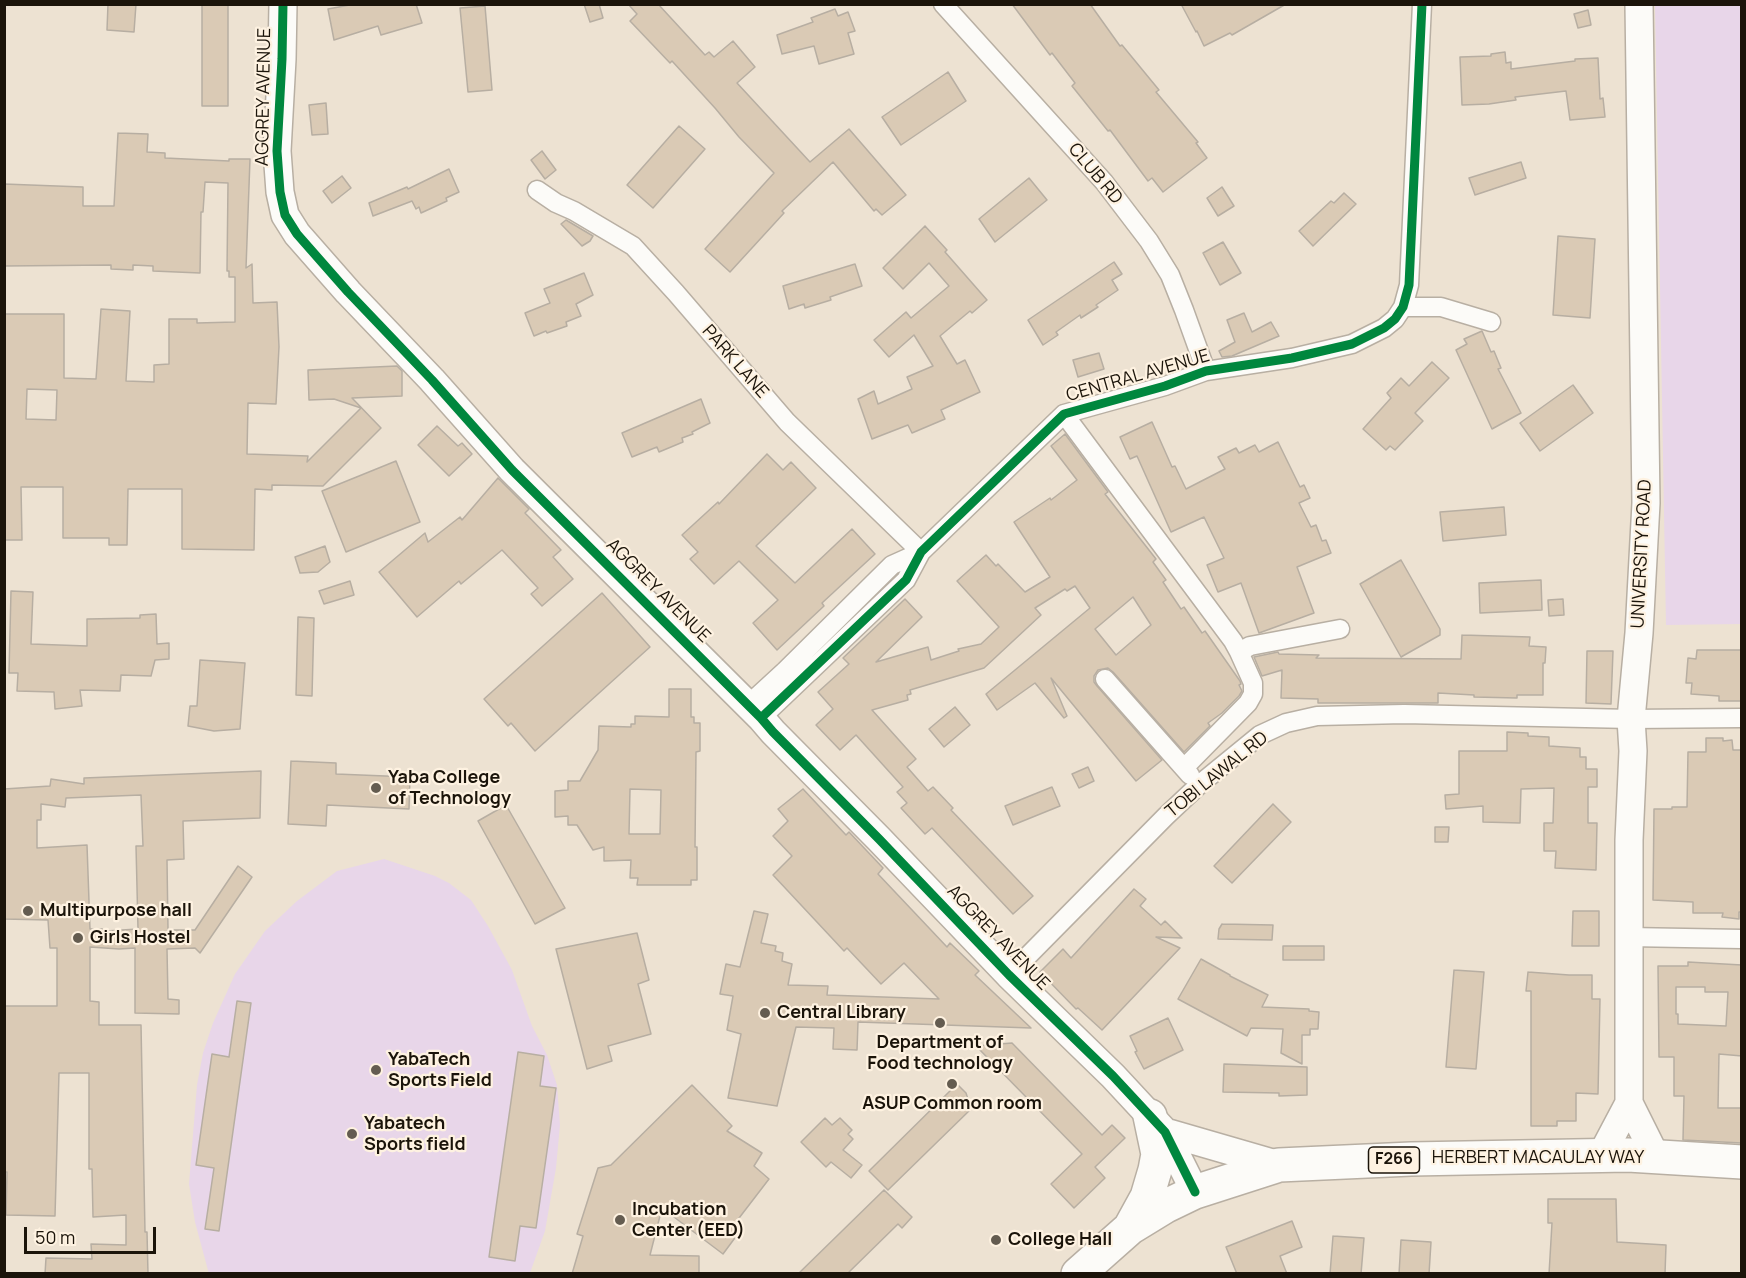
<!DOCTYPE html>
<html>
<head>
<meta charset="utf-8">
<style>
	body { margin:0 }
	#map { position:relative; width:1746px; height:1278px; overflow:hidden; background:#ede2d2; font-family:Manrope,sans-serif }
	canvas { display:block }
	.frame { position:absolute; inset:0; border:6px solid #1b140a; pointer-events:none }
	.scale { position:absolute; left:24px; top:1227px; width:132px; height:27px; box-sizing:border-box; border:3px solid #1b140a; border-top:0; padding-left:8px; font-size:18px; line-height:21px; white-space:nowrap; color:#1b140a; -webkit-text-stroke:4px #fef2e1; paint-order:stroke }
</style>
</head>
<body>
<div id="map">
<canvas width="1746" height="1278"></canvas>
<div class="frame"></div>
<div class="scale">50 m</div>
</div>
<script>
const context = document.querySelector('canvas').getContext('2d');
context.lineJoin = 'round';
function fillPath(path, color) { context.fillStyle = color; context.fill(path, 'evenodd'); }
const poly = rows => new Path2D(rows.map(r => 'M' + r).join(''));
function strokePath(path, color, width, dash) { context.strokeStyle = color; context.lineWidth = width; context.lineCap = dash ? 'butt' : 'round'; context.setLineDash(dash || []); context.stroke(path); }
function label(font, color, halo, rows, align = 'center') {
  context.font = font + ' Manrope,sans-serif'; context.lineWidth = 4.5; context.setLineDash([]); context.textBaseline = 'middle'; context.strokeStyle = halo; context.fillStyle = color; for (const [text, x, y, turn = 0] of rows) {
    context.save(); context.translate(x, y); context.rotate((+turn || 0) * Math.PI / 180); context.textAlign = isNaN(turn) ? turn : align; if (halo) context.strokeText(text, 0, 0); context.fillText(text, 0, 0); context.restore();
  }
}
const green = poly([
	[1655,5,1741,5,1741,624,1666,625],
	[384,859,435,876,449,883,471,900,488,926,512,970,532,1026,547,1055,557,1085,560,1125,556,1168,545,1231,530,1273,209,1274,195,1222,189,1184,197,1085,203,1053,213,1023,235,974,265,931,297,901,337,871]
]);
const building = poly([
	[108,4,136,4,134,32,107,30,108,4],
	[202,4,228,4,228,106,202,106,202,4],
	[355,4,416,4,422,23,381,35,378,26,334,40,328,9,355,4],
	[584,4,599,4,603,18,590,22,584,4],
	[628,4,658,4,705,55,709,52,714,57,733,41,755,67,737,83,810,162,849,129,906,195,882,215,876,209,874,211,833,162,782,211,784,213,730,272,705,249,774,173,739,137,715,108,672,61,670,63,630,21,637,14,628,4],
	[1012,4,1090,4,1120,46,1122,45,1159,90,1156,92,1198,142,1196,143,1207,158,1163,192,1152,178,1148,181,1110,130,1108,131,1072,86,1075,83,1052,53,1050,55,1012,4],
	[1181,4,1286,4,1232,35,1230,33,1204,46,1197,31,1196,32,1181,4],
	[485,6,492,90,468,92,460,8,485,6],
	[835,9,838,16,848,12,855,31,848,33,854,54,819,64,814,46,782,54,777,35,813,22,811,18,835,9],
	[1588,10,1591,25,1578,28,1574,14,1588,10],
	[1505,52,1506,63,1511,62,1511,69,1575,61,1575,59,1598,58,1600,99,1603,98,1605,117,1570,120,1566,91,1515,97,1516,100,1489,104,1462,105,1460,57,1491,56,1491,54,1505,52],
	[948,72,966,101,901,145,882,117,948,72],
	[326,103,328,134,312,135,309,105,326,103],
	[679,126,705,149,653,208,627,185,679,126],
	[118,133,148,134,147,152,165,153,165,158,229,161,229,159,250,159,246,268,252,264,253,303,277,302,279,347,276,404,248,403,247,454,308,456,307,462,361,408,334,399,309,400,308,370,397,366,402,371,402,396,352,398,381,428,323,486,272,485,272,490,255,489,254,550,182,549,182,489,128,489,127,545,109,545,109,538,63,538,63,487,21,487,22,540,4,540,4,314,64,314,64,378,96,379,101,309,130,311,126,381,154,382,154,365,169,364,169,319,197,319,197,323,235,322,235,277,229,277,229,271,227,271,228,183,205,182,203,212,201,212,200,273,153,271,153,266,133,265,133,270,111,269,111,265,4,266,4,184,83,187,83,206,114,206,118,133],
	[27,389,57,390,56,420,26,419,27,389],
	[542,151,556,170,545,179,531,160,542,151],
	[1521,162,1526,178,1475,195,1469,178,1521,162],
	[449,169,459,192,446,198,447,201,421,213,419,207,416,209,412,201,373,216,369,203,407,187,408,189,449,169],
	[342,176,351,188,332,203,323,191,342,176],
	[1029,178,1047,200,995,242,979,219,1029,178],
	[1222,187,1234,206,1218,216,1207,198,1222,187],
	[1344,193,1356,204,1313,246,1299,231,1331,201,1334,203,1344,193],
	[566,220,593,236,590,241,582,246,561,224,566,220],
	[925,226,947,250,945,252,987,300,972,313,970,311,940,336,957,364,965,360,980,392,941,410,945,419,912,433,908,425,872,439,858,399,874,391,878,404,912,389,907,377,933,366,914,335,889,357,874,340,906,312,911,318,949,286,929,263,903,289,883,268,925,226],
	[1558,236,1595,239,1590,318,1553,315,1558,236],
	[1223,242,1241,273,1220,285,1203,253,1223,242],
	[1114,262,1122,274,1112,280,1118,290,1096,305,1098,307,1081,318,1080,315,1056,332,1058,335,1043,345,1028,320,1114,262],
	[855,264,862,286,830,297,831,300,805,308,804,304,789,309,783,286,855,264],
	[584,273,593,295,576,304,581,316,566,322,567,326,547,333,546,331,534,336,525,313,550,303,544,289,584,273],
	[1244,313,1252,332,1271,322,1279,336,1232,356,1222,357,1219,351,1235,342,1227,320,1244,313],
	[1482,331,1491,352,1494,351,1501,368,1498,369,1521,413,1492,429,1456,350,1467,344,1464,339,1482,331],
	[1099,353,1104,369,1078,377,1073,360,1099,353],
	[1432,362,1449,378,1415,413,1423,421,1395,450,1390,446,1386,450,1363,429,1391,398,1387,393,1401,378,1409,386,1432,362],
	[1573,385,1593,413,1540,451,1520,423,1573,385],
	[701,399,710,423,692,432,693,434,682,438,683,442,659,452,657,447,632,457,622,433,701,399],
	[1152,422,1172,467,1175,466,1186,489,1225,469,1218,457,1236,448,1239,453,1255,445,1259,452,1278,442,1300,487,1304,485,1310,498,1299,503,1311,527,1316,525,1322,541,1326,540,1331,553,1297,567,1314,613,1259,633,1241,583,1218,592,1207,565,1224,558,1204,517,1171,532,1137,456,1130,459,1120,437,1152,422],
	[437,426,458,446,462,443,472,454,449,476,418,445,437,426],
	[1065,434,1108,492,1105,494,1156,559,1153,562,1166,580,1163,582,1181,609,1184,607,1202,633,1205,631,1240,681,1241,684,1239,685,1242,691,1239,696,1222,713,1208,723,1210,726,1184,752,1113,672,1108,668,1098,670,1094,676,1094,682,1097,686,1162,760,1136,781,1051,678,1067,716,1064,718,1035,683,997,710,986,694,1090,608,1075,586,1067,591,1065,589,1035,608,1041,615,984,668,910,690,911,694,907,695,908,700,872,710,916,759,907,767,928,791,933,787,953,808,951,810,1033,896,1013,914,932,828,925,834,901,808,907,803,897,792,903,787,856,735,840,750,816,725,833,709,818,692,849,664,843,658,905,599,922,617,876,662,928,647,931,660,959,651,958,649,981,644,999,627,957,581,986,555,996,566,998,564,1025,592,1050,577,1014,522,1050,498,1051,500,1077,480,1051,446,1065,434],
	[1133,597,1151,625,1116,655,1095,629,1133,597],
	[767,454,783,470,791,462,816,488,756,546,795,583,852,529,875,554,822,603,824,606,777,650,753,623,778,600,739,561,714,584,690,559,698,552,682,535,718,502,719,504,767,454],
	[396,461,420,522,346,552,322,491,396,461],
	[498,478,529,509,525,513,561,550,553,557,573,579,542,606,531,594,538,588,502,550,461,584,459,581,417,617,379,572,425,533,428,542,460,517,462,520,498,478],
	[1504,507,1506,535,1443,541,1440,512,1504,507],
	[325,546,330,562,318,572,300,573,295,557,325,546],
	[1401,560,1440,629,1440,635,1401,657,1360,584,1401,560],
	[1541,580,1542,610,1480,613,1479,583,1541,580],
	[350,581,354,595,324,604,319,591,350,581],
	[11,591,33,592,31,644,87,646,87,619,140,618,140,615,156,614,157,644,169,643,169,659,155,660,151,676,121,675,120,691,80,690,82,706,55,709,54,692,17,691,18,673,9,673,11,591],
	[602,593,650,647,535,751,511,723,508,726,484,699,602,593],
	[1563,599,1564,615,1549,616,1548,600,1563,599],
	[298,617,314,618,312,696,296,695,298,617],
	[1462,635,1530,637,1529,646,1546,647,1545,663,1543,663,1543,695,1517,695,1517,698,1474,697,1474,695,1438,693,1438,703,1318,703,1318,699,1281,698,1282,670,1262,676,1254,657,1278,652,1279,654,1319,655,1316,658,1461,659,1462,635],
	[1697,650,1742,650,1742,701,1719,701,1719,696,1691,694,1692,683,1686,683,1688,658,1696,659,1697,650],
	[1587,651,1613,651,1611,704,1586,703,1587,651],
	[200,660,245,663,240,729,214,731,188,726,190,706,197,706,200,660],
	[669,689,691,689,691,717,694,717,694,723,700,723,700,751,696,752,695,847,697,847,697,880,691,880,691,885,637,885,638,878,630,878,631,860,604,861,604,847,593,850,577,825,568,825,568,816,555,817,555,791,568,790,568,781,580,781,598,750,599,726,631,727,631,724,635,724,635,716,669,717,669,689],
	[630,789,661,790,660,834,629,834,630,789],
	[955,707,970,725,944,747,929,729,955,707],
	[1507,732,1528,733,1528,736,1549,737,1549,746,1580,748,1580,757,1586,757,1586,769,1597,769,1597,787,1588,787,1588,823,1597,823,1596,870,1555,868,1556,851,1544,851,1544,823,1553,823,1554,788,1521,789,1520,823,1483,822,1483,806,1446,809,1445,795,1459,794,1459,751,1507,751,1507,732],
	[1706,738,1723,738,1723,741,1732,740,1733,750,1742,750,1742,912,1739,912,1739,919,1722,917,1723,913,1693,913,1693,902,1653,900,1654,809,1672,809,1672,807,1687,807,1688,752,1706,752,1706,738],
	[291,761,336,763,336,774,410,777,409,809,327,805,326,826,288,824,291,761],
	[1088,767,1094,781,1079,788,1072,774,1088,767],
	[261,771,260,818,183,821,184,859,167,860,168,930,195,930,238,866,252,877,200,953,195,948,167,949,168,999,179,1000,179,1014,135,1013,135,948,119,949,90,947,90,1001,99,1002,99,1025,141,1025,145,1232,147,1232,148,1274,45,1274,46,1258,92,1259,91,1244,126,1245,126,1215,93,1217,92,1169,89,1169,89,1073,59,1073,55,1216,6,1215,7,1172,4,1172,4,1006,57,1006,57,948,50,948,48,920,4,919,4,789,50,786,51,779,84,784,84,778,261,771],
	[141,795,143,846,136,846,138,929,106,931,106,929,90,929,87,845,37,848,37,820,41,820,41,804,65,807,66,798,141,795],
	[1052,787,1060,806,1013,825,1005,806,1052,787],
	[803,789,846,835,849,832,883,868,878,874,947,947,950,943,979,971,975,975,1031,1028,858,1022,857,1050,833,1049,834,1028,796,1027,777,1106,728,1098,741,1034,727,1030,733,996,720,994,726,964,740,967,754,911,768,914,761,943,776,946,775,951,783,953,782,961,792,964,788,985,828,986,827,995,939,999,904,963,881,984,847,948,844,951,773,875,792,856,773,836,788,821,778,809,803,789],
	[1273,804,1291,822,1232,883,1214,866,1273,804],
	[506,805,565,908,535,924,478,821,506,805],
	[1435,827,1449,827,1448,842,1435,842,1435,827],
	[1134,889,1146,899,1140,906,1161,925,1165,921,1182,938,1156,937,1180,948,1102,1030,1078,1008,1076,1009,1040,972,1063,949,1071,958,1134,889],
	[1573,911,1599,911,1599,946,1572,946,1573,911],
	[1222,924,1273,925,1272,940,1218,939,1219,929,1222,924],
	[637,933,649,980,638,984,651,1034,608,1046,612,1061,587,1069,556,949,637,933],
	[1283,946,1324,946,1324,960,1283,960,1283,946],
	[1201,959,1230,975,1230,976,1268,995,1262,1007,1309,1009,1309,1011,1319,1012,1318,1029,1310,1029,1310,1035,1302,1035,1302,1064,1281,1053,1283,1029,1251,1028,1247,1036,1178,999,1201,959],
	[1688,962,1742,965,1742,1056,1719,1054,1718,1108,1742,1108,1742,1143,1683,1140,1684,1096,1674,1096,1674,1057,1659,1057,1658,966,1688,966,1688,962],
	[1676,987,1705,987,1705,992,1728,992,1726,1026,1678,1024,1678,1014,1676,1014,1676,987],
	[1454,970,1484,972,1476,1069,1446,1067,1454,970],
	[1528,972,1569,975,1592,975,1592,999,1600,999,1598,1094,1576,1093,1576,1121,1557,1121,1557,1126,1531,1126,1531,991,1526,991,1528,972],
	[237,1001,251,1003,219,1231,205,1229,214,1168,196,1165,212,1054,229,1057,237,1001],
	[1168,1018,1183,1050,1144,1069,1135,1052,1137,1051,1130,1036,1168,1018],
	[1012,1043,1102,1135,1112,1125,1125,1138,1095,1167,1105,1178,1074,1208,1051,1184,1082,1154,976,1046,1012,1043],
	[518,1052,544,1056,540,1086,556,1088,536,1228,520,1226,515,1261,489,1257,518,1052],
	[1224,1064,1307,1067,1307,1095,1279,1096,1279,1093,1223,1092,1224,1064],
	[957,1084,966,1093,971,1109,888,1190,869,1171,957,1084],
	[692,1085,732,1126,727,1131,762,1153,754,1166,769,1179,736,1222,743,1227,723,1254,662,1208,650,1255,699,1256,699,1274,572,1274,583,1236,577,1234,598,1168,611,1165,692,1085],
	[825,1118,832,1125,840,1118,852,1130,848,1134,853,1139,843,1150,862,1165,851,1178,831,1162,826,1167,801,1142,825,1118],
	[884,1190,912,1217,902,1228,898,1224,847,1274,798,1274,884,1190],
	[1548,1199,1616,1199,1617,1242,1666,1245,1665,1274,1549,1274,1552,1223,1548,1223,1548,1199],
	[1292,1221,1302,1247,1280,1256,1287,1274,1237,1274,1226,1247,1292,1221],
	[1333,1236,1364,1238,1361,1274,1330,1274,1333,1236],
	[1401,1240,1431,1242,1429,1274,1399,1274,1401,1240]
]);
const street = poly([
	[943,4,1104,182,1149,241,1170,275,1184,310,1206,371],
	[537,190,556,203,574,211,633,246,676,293,787,422,921,552],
	[1403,307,1441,307,1491,322],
	[1064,414,1233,641,1239,652,1250,646,1340,629],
	[1105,679,1190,775],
	[748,705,785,671,892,565,921,552],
	[761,718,906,580,921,552,1064,414,1165,386,1206,371,1292,358,1352,344,1384,328,1395,319,1403,307,1409,285,1422,4],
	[1184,768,1248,703,1253,694,1253,683,1239,652],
	[1628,937,1742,939],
	[1009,975,1166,816,1200,784,1260,735,1286,723,1317,716,1404,714,1631,719,1742,718]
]);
const secondary = poly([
	[283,4,282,59,277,151,280,192,285,215,297,234,348,292,432,380,512,470,761,718,773,732,879,839,1009,975,1113,1076,1165,1132,1195,1192],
	[1639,4,1646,503,1639,633,1631,719,1633,751,1629,840,1629,1103,1656,1157],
	[1165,1132,1279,1165],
	[1601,1156,1629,1103]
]);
const highway = poly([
	[1130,1228,1147,1197,1155,1170,1158,1154,1150,1116],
	[1078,1274,1130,1228,1166,1206,1195,1192,1279,1165,1411,1159,1628,1155,1742,1162]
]);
const cycleway = poly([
	[283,4,282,59,277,151,280,192,285,215,297,234,348,292,432,380,512,470,761,718,773,732,879,839,1009,975,1113,1076,1165,1132,1195,1192],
	[761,718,906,580,921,552,1064,414,1165,386,1206,371,1292,358,1352,344,1384,328,1395,319,1403,307,1409,285,1422,4]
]);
const markers = [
	[376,788,6,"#645c50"],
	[28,911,6,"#645c50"],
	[78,938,6,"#645c50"],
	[765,1013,6,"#645c50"],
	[940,1023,6,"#645c50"],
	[376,1070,6,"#645c50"],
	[952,1084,6,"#645c50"],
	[352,1134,6,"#645c50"],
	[620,1220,6,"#645c50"],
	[996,1240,6,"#645c50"]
];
const shields = [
	[1394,1160,51]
];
const shieldNames = [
	["F266",1394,1160]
];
const streetNames = [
	["AGGREY AVENUE",264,97,-89],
	["CLUB RD",1095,174,50],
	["PARK LANE",735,362,49],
	["CENTRAL AVENUE",1138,376,-16],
	["UNIVERSITY ROAD",1642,554,-87],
	["AGGREY AVENUE",658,591,45],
	["TOBI LAWAL RD",1217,775,-39],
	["AGGREY AVENUE",998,938,46],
	["HERBERT MACAULAY WAY",1538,1158]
];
const poiNames = [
	["Yaba College",388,778],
	["of Technology",388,799],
	["Multipurpose hall",40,911],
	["Girls Hostel",90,938],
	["Central Library",777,1013],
	["Department of",940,1043,"center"],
	["Food technology",940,1064,"center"],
	["YabaTech",388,1060],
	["Sports Field",388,1081],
	["ASUP Common room",952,1104,"center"],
	["Yabatech",364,1124],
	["Sports field",364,1145],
	["Incubation",632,1210],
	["Center (EED)",632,1231],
	["College Hall",1008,1240]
];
fillPath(green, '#e8d6e9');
fillPath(building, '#dacab5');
strokePath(building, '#b7aea2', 1.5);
strokePath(street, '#b8afa3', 21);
strokePath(secondary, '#b8afa3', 30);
strokePath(highway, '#b8afa3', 36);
strokePath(street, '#fcfbf8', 18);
strokePath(secondary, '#fcfbf8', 27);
strokePath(highway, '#fcfbf8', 33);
strokePath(cycleway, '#00873e', 9);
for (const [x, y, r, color] of markers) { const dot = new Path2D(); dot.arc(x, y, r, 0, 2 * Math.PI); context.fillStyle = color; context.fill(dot); strokePath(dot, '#fef2e1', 2); }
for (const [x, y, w] of shields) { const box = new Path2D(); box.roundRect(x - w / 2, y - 13, w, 26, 4.5); context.fillStyle = '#fef2e1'; context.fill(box); strokePath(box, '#1b140a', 1.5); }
label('bold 16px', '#1b140a', null, shieldNames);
label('18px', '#1b140a', '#fef2e1', streetNames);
label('bold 18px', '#1b140a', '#fef2e1', poiNames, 'left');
</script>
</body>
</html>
